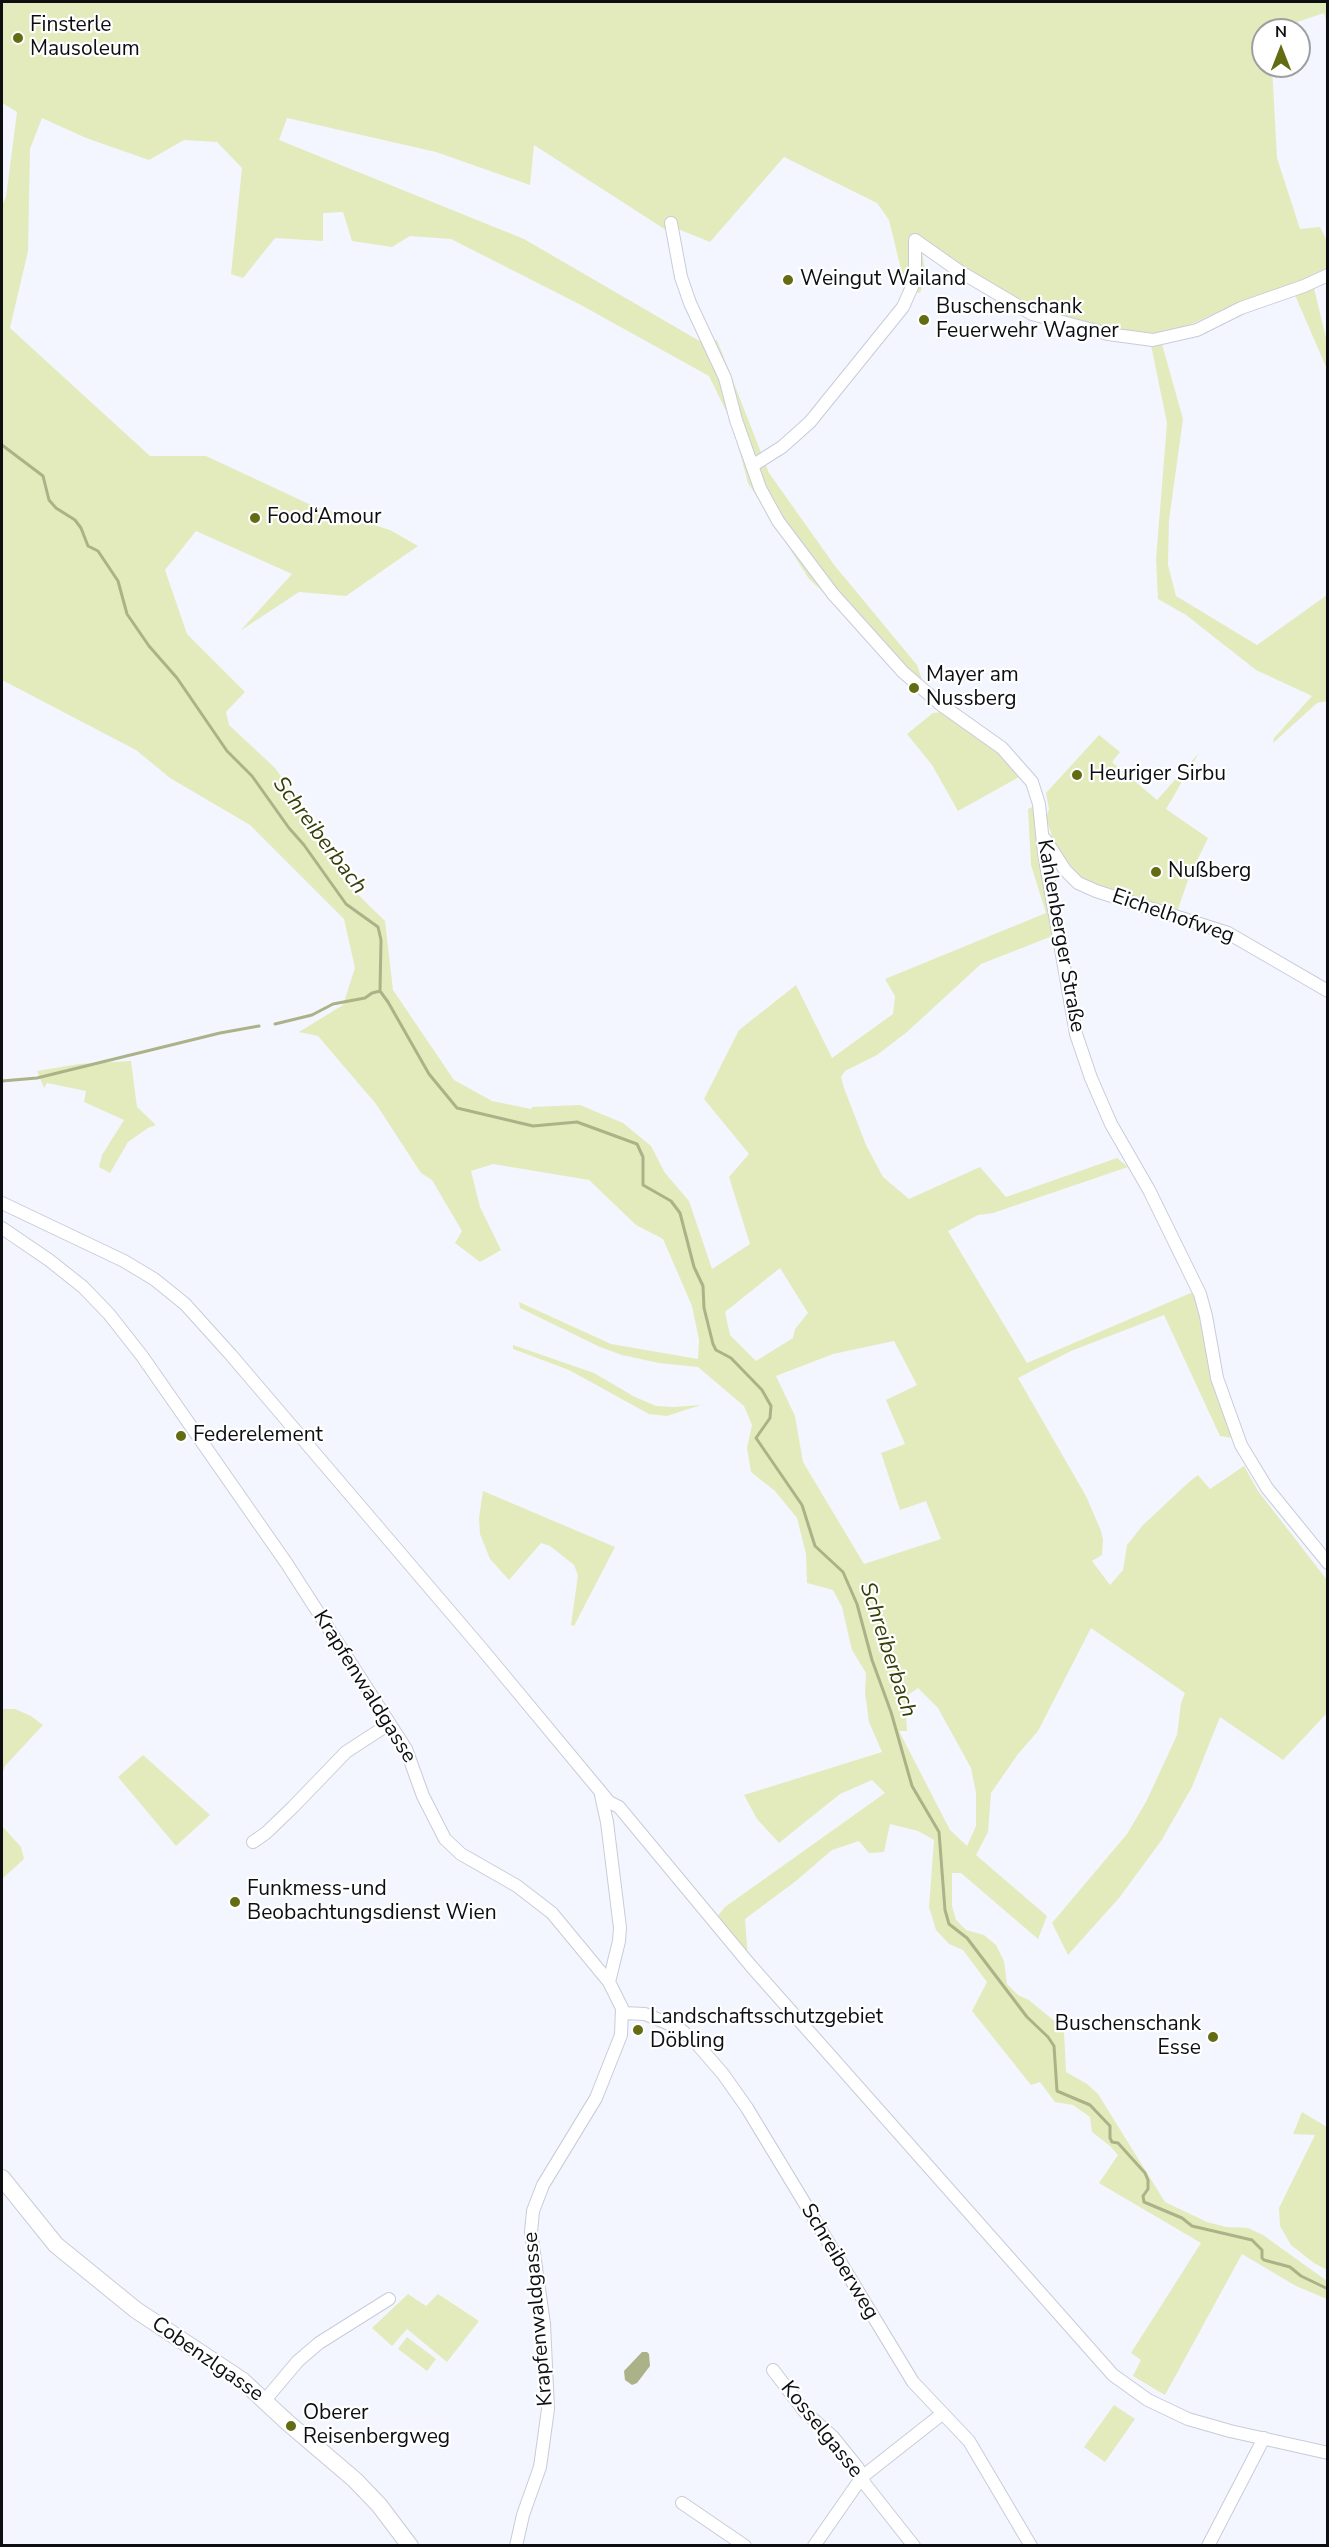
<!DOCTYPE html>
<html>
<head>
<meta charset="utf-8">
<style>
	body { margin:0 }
	#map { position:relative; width:1329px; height:2547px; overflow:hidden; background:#f3f6fe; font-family:"Nunito Sans",sans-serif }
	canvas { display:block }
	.frame { position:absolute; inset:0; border:3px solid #0c0e12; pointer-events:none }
	.north { position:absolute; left:1251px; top:18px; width:60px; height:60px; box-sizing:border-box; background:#fff; border:2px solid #9e9fa0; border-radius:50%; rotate:0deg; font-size:16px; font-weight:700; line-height:24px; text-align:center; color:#0c0e12 }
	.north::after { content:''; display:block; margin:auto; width:21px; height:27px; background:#646c13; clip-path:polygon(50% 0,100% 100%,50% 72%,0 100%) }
</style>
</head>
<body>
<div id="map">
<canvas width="1329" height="2547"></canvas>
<div class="frame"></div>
<div class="north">N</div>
</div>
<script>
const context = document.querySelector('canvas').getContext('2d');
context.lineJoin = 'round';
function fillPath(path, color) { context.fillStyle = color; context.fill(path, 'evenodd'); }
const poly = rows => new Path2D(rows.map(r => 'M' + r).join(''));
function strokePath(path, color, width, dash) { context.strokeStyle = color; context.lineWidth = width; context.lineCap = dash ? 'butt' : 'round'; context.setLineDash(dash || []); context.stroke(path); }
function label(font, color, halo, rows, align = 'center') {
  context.font = font + ' "Nunito Sans",sans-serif'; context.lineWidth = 4.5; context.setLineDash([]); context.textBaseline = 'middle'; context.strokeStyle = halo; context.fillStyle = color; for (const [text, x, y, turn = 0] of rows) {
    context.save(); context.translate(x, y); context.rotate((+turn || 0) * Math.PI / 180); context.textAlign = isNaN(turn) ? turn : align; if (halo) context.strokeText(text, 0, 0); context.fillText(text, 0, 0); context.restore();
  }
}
const green = poly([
	[2,2,522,2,529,3,530,2,1327,2,1327,24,1324,13,1273,30,1263,30,1263,66,1272,66,1277,158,1300,229,1320,227,1327,241,1327,268,1301,281,1244,300,1181,329,1148,334,1151,345,1162,344,1183,419,1169,520,1168,565,1176,596,1257,645,1327,595,1327,701,1317,703,1273,743,1274,738,1312,696,1256,670,1186,615,1158,599,1156,559,1167,423,1151,345,1054,324,922,251,926,277,920,293,906,290,889,220,877,203,784,157,710,242,678,229,669,232,534,145,530,185,436,152,287,118,279,140,524,239,703,343,717,340,769,473,835,566,917,665,924,685,809,579,748,483,732,423,709,376,579,304,451,239,410,236,392,247,352,241,343,212,323,213,323,241,275,238,243,278,231,274,242,168,217,142,184,140,149,160,86,138,42,118,30,149,28,251,10,328,150,456,206,456,311,505,390,530,418,546,346,596,299,592,240,631,292,574,196,531,165,570,187,634,245,692,226,712,229,725,275,768,317,827,344,881,385,921,393,990,454,1080,492,1101,531,1109,532,1107,580,1105,623,1123,651,1146,665,1173,689,1201,712,1269,750,1244,729,1177,749,1154,704,1099,739,1030,796,985,832,1058,893,1014,895,996,885,979,1046,913,1031,865,1028,809,1035,806,1055,935,981,964,907,1032,877,1055,845,1071,841,1077,844,1088,866,1145,883,1177,909,1199,980,1167,1006,1197,1117,1158,1128,1167,993,1213,978,1215,948,1231,1027,1363,1193,1292,1201,1312,1232,1438,1220,1436,1164,1315,1071,1351,1018,1378,1086,1496,1101,1531,1103,1540,1102,1555,1092,1561,1110,1585,1123,1570,1127,1545,1143,1525,1189,1482,1198,1475,1210,1489,1244,1466,1258,1491,1327,1580,1327,1713,1283,1760,1220,1717,1192,1787,1161,1841,1119,1898,1068,1955,1052,1923,1127,1834,1146,1802,1177,1735,1181,1703,1185,1693,1091,1628,1038,1731,1018,1754,991,1793,988,1832,976,1855,1047,1916,1038,1939,961,1873,952,1873,952,1906,956,1920,966,1930,984,1935,996,1945,1004,1961,1007,1984,1018,1995,1029,2000,1053,2020,1064,2032,1066,2072,1087,2084,1098,2094,1165,2202,1207,2222,1226,2227,1248,2228,1263,2235,1327,2281,1327,2299,1296,2286,1242,2254,1165,2395,1133,2376,1141,2360,1131,2353,1201,2243,1099,2183,1118,2155,1110,2146,1092,2132,1090,2117,1073,2105,1055,2102,1040,2082,1031,2085,972,2011,987,1982,963,1950,949,1944,936,1930,929,1907,934,1840,918,1831,890,1824,884,1852,869,1853,859,1841,832,1850,796,1881,745,1919,748,1957,716,1918,725,1907,885,1793,872,1780,840,1794,779,1843,757,1819,744,1795,882,1752,869,1722,865,1693,866,1673,852,1650,842,1607,833,1590,807,1583,806,1554,797,1518,775,1491,751,1472,747,1448,752,1425,744,1406,698,1367,659,1363,622,1355,600,1347,520,1308,519,1302,611,1344,698,1359,699,1340,692,1306,663,1239,636,1225,589,1180,493,1164,471,1171,480,1207,501,1250,480,1262,455,1243,462,1231,432,1180,421,1173,376,1104,318,1036,299,1032,343,1005,355,968,344,919,250,825,170,778,136,750,2,680,2,205,6,197,17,112,2,103],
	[780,1268,808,1313,795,1329,793,1338,756,1361,730,1335,725,1312],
	[894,1341,917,1385,886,1400,905,1444,881,1453,900,1510,926,1501,941,1539,864,1564,803,1462,795,1416,776,1376,833,1354],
	[918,1688,938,1708,971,1768,976,1793,976,1826,967,1846,950,1830,899,1731,907,1731,906,1714,909,1694],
	[1313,284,1327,342,1327,369,1294,293],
	[943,712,1004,757,1021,776,958,811,932,765,907,734,933,713],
	[1099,735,1120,752,1112,762,1157,800,1199,753,1166,809,1208,838,1189,877,1177,912,1102,890,1082,879,1056,849,1046,818,1049,809,1046,793],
	[131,1061,137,1107,156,1125,148,1128,128,1142,110,1173,99,1167,102,1155,124,1120,84,1102,86,1091,47,1083,44,1088,37,1071,79,1064],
	[513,1345,594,1373,635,1397,656,1406,674,1407,701,1405,667,1416,649,1414,569,1370,513,1349],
	[483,1491,615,1547,574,1626,571,1625,578,1575,574,1565,550,1546,541,1543,509,1580,490,1559,480,1534,479,1518],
	[2,1709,15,1709,31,1716,43,1725,5,1766,2,1774],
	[143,1755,210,1815,176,1846,118,1777],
	[2,1826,21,1847,24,1859,2,1879],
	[1302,2112,1327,2127,1327,2270,1314,2263,1291,2245,1280,2226,1279,2208,1315,2135,1293,2134],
	[408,2294,426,2306,438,2294,479,2321,447,2362,407,2329,392,2346,372,2328],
	[407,2337,436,2359,427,2371,398,2349],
	[1114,2405,1135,2419,1105,2462,1084,2447]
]);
const water = poly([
	[642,2352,647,2352,649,2354,650,2366,637,2383,632,2385,625,2380,624,2371]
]);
const stream = poly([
	[2,445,43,476,49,500,56,508,75,520,81,528,88,546,98,551,118,581,127,614,149,646,177,678,227,751,252,776,289,828,304,845,346,904,378,927,381,940,380,991,388,1002,429,1074,457,1108,533,1126,577,1122,637,1144,643,1157,643,1185,671,1201,680,1213,694,1267,703,1286,704,1308,713,1344,716,1350,731,1358,762,1390,771,1406,770,1418,756,1438,802,1505,815,1546,843,1572,857,1604,872,1660,891,1712,912,1786,939,1832,945,1910,949,1924,967,1938,1027,2017,1048,2037,1054,2046,1057,2091,1090,2105,1110,2126,1110,2138,1112,2142,1118,2143,1145,2173,1148,2180,1148,2189,1143,2196,1144,2202,1182,2218,1192,2226,1252,2240,1262,2250,1262,2258,1264,2260,1290,2267,1301,2276,1328,2289],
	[275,1024,312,1015,333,1004,365,998,372,993,380,991],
	[2,1081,37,1078,220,1033,259,1026]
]);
const street = poly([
	[671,223,681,277,690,303,725,378,736,420,760,488,778,521,833,594,903,672,940,704,1002,748,1032,782,1039,804,1044,853,1076,1034,1091,1078,1111,1124,1149,1190,1200,1294,1206,1316,1217,1378,1241,1445,1267,1488,1328,1563],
	[752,466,782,447,810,422,903,307,915,280,915,240,959,271,1032,314,1108,334,1153,340,1197,330,1241,308,1304,286,1328,275],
	[1045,839,1065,870,1078,883,1096,891,1228,933,1328,991],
	[2,1203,124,1261,154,1279,185,1304,231,1355,482,1649,600,1791,609,1802,619,1807,751,1966,1113,2375,1148,2400,1188,2419,1230,2431,1328,2453],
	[2,1228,49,1260,83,1287,109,1314,142,1356,287,1564,406,1749,423,1796,445,1839,461,1854,517,1886,552,1913,609,1982,622,2008,621,2035,596,2098,543,2185,533,2211,531,2232,544,2324,548,2409,540,2467,523,2515,516,2546],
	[601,1795,607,1822,620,1928,619,1941,609,1982],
	[253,1842,266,1833,293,1807,346,1752,389,1724],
	[623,2013,645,2014,679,2028,697,2044,723,2074,747,2108,913,2382,969,2441,1031,2546],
	[773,2370,805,2412,833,2437,858,2468,865,2484,914,2546],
	[265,2400,298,2361,319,2343,389,2299],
	[682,2503,745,2546],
	[814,2546,862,2477,942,2414],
	[1208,2546,1264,2438]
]);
const secondary = poly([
	[2,2178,56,2245,136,2310,243,2381,287,2422,355,2480,379,2505,410,2546]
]);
const markers = [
	[18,38,6,"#646c13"],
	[788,280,6,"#646c13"],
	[924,320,6,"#646c13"],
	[255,518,6,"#646c13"],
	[914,688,6,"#646c13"],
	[1077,775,6,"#646c13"],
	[1156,872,6,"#646c13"],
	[181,1436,6,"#646c13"],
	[235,1902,6,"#646c13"],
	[638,2030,6,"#646c13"],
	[1213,2037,6,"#646c13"],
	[291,2426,6,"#646c13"]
];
const poiNames = [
	["Finsterle",30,26],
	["Mausoleum",30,50],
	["Weingut Wailand",800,280],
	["Buschenschank",936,308],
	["Feuerwehr Wagner",936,332],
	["Food‘Amour",267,518],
	["Mayer am",926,676],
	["Nussberg",926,700],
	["Heuriger Sirbu",1089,775],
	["Nußberg",1168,872],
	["Federelement",193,1436],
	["Funkmess-und",247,1890],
	["Beobachtungsdienst Wien",247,1914],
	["Landschaftsschutzgebiet",650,2018],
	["Döbling",650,2042],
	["Buschenschank",1201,2025,"right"],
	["Esse",1201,2049,"right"],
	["Oberer",303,2414],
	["Reisenbergweg",303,2438]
];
const streetNames = [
	["Eichelhofweg",1173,917,19],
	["Kahlenberger Straße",1060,936,80],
	["Krapfenwaldgasse",364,1687,58],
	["Schreiberweg",839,2262,59],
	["Krapfenwaldgasse",539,2319,-95],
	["Cobenzlgasse",207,2360,35],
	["Kosselgasse",821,2430,51]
];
const waterNames = [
	["Schreiberbach",319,836,53],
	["Schreiberbach",887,1650,72]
];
fillPath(green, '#e3ebbd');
fillPath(water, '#abb287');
strokePath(stream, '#abb287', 3);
strokePath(street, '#c7ccd9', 14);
strokePath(secondary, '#c7ccd9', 18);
strokePath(street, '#fff', 12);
strokePath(secondary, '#fff', 16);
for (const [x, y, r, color] of markers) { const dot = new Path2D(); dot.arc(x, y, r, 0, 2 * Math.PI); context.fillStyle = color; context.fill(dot); strokePath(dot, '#fff', 2); }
label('21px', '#0c0e12', '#fff', poiNames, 'left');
label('21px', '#0c0e12', '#fff', streetNames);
label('italic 22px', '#383e08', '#fff', waterNames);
</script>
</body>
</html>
